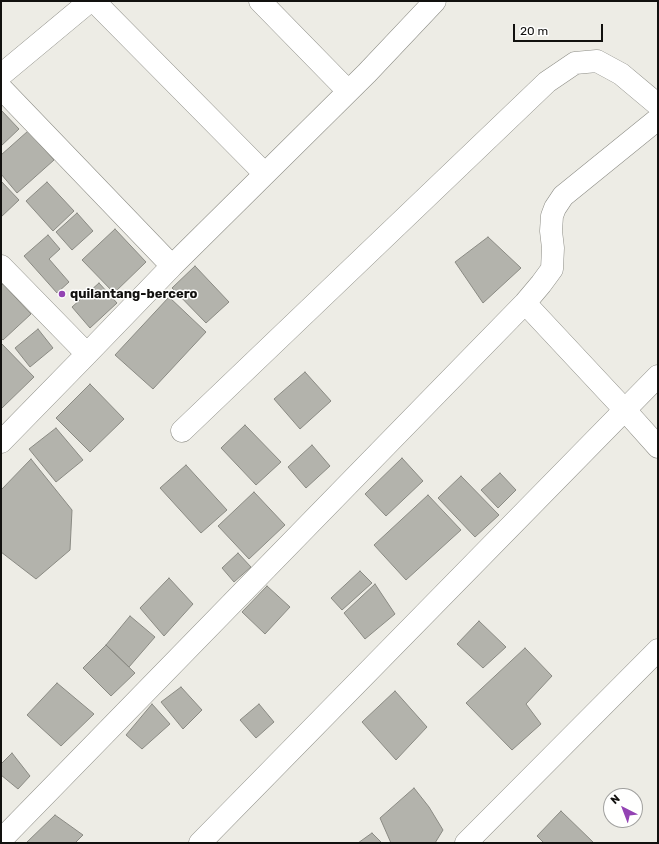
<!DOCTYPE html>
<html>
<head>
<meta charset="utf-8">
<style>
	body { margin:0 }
	#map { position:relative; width:659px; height:844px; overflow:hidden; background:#edece5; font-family:Rubik,sans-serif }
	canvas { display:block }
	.frame { position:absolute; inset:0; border:2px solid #12110f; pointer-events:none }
	.north { position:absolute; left:603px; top:788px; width:40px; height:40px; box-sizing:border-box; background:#fffffe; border:1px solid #a0a09e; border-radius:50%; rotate:318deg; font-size:11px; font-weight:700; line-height:16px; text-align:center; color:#12110f }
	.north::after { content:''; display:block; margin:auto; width:14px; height:18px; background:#9343b3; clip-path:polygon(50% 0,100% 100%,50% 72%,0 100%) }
	.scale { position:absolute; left:513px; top:24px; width:90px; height:18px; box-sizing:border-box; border:2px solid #12110f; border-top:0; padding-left:5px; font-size:12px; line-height:14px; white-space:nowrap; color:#12110f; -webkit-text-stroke:3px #fffffe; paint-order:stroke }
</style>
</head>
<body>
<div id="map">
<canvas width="659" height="844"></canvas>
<div class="frame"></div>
<div class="north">N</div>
<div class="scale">20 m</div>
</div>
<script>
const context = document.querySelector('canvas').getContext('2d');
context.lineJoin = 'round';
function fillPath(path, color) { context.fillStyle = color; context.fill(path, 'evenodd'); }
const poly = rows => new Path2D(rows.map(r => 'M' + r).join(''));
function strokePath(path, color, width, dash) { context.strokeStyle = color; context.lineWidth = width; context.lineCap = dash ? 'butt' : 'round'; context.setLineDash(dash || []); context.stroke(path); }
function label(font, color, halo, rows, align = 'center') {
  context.font = font + ' Rubik,sans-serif'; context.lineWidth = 3; context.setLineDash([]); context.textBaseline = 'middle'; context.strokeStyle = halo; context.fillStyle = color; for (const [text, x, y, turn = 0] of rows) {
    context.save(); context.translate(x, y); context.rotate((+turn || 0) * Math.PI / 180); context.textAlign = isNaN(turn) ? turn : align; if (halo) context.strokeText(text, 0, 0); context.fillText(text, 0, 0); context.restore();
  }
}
const building = poly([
	[1,110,19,129,1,146,1,110],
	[28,131,54,160,17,193,1,174,1,155,28,131],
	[1,181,19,200,1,217,1,181],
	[47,182,74,211,53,231,26,201,47,182],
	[77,213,93,231,72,250,56,232,77,213],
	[115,229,146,262,114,293,82,260,115,229],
	[48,235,60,249,49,259,69,282,57,293,24,256,48,235],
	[488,237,521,268,483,303,455,262,488,237],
	[195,266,229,302,206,323,172,288,195,266],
	[99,283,117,303,90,328,72,307,99,283],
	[3,284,31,314,3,340,1,338,1,285,3,284],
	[169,297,206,332,153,389,115,355,169,297],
	[38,329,53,348,30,367,15,348,38,329],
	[1,343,34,377,2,408,1,407,1,343],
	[305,372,331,401,300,429,274,399,305,372],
	[90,384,124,419,90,452,56,418,90,384],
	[245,425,281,462,256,485,221,448,245,425],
	[56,428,83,460,56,482,29,449,56,428],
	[312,445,330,466,306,488,288,467,312,445],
	[402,458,423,481,386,516,365,494,402,458],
	[31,459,72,510,70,550,36,579,1,552,1,490,31,459],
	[186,465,227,510,201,533,160,488,186,465],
	[500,473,516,490,498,508,481,490,500,473],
	[461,476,499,515,475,537,438,498,461,476],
	[254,492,285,525,249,559,218,526,254,492],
	[428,495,461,530,406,580,374,545,428,495],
	[238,553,251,567,234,582,222,568,238,553],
	[360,571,372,583,342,610,331,598,360,571],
	[169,578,193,604,164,636,140,608,169,578],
	[375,584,395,614,365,639,344,613,375,584],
	[267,586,290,607,265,634,242,612,267,586],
	[130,616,155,637,129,667,106,645,130,616],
	[479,621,506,647,483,668,457,644,479,621],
	[106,645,135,673,111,696,83,668,106,645],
	[525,648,552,676,526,704,541,724,512,750,466,703,525,648],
	[57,683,94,714,61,746,27,715,57,683],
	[181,687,202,710,183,729,161,702,181,687],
	[395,691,427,727,396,760,362,722,395,691],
	[152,704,170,724,142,749,126,735,152,704],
	[259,704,274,722,256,738,240,720,259,704],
	[12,753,30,776,18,789,1,775,1,764,12,753],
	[414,788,429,807,443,830,435,843,413,843,412,842,411,843,391,843,380,818,414,788],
	[561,811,594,843,544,843,537,836,561,811],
	[55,815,83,835,75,843,26,843,55,815],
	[372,833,382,843,358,843,372,833]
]);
const minor = poly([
	[94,1,265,174],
	[260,1,348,91],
	[1,75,90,1],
	[1,88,172,266],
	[1,266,87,354],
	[525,303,541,284,552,269,553,248,551,231,552,216,555,208,563,196,658,119],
	[182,431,547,82,575,63,597,61,621,74,658,105],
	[1,442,87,354,172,266,367,73,435,1],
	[1,840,525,303,624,409,658,447],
	[200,843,658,376],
	[466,843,658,650]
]);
const markers = [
	[62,294,4,"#9343b3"]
];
const poiNames = [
	["quilantang-bercero",70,294]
];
fillPath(building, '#b3b3ac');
strokePath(building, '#8a8a83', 1);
strokePath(minor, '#8d8d86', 23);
strokePath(minor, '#fff', 22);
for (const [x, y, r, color] of markers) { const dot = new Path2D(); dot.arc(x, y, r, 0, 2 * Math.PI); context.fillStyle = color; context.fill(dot); strokePath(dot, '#fffffe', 1.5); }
label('bold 13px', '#12110f', '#fffffe', poiNames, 'left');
</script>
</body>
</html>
